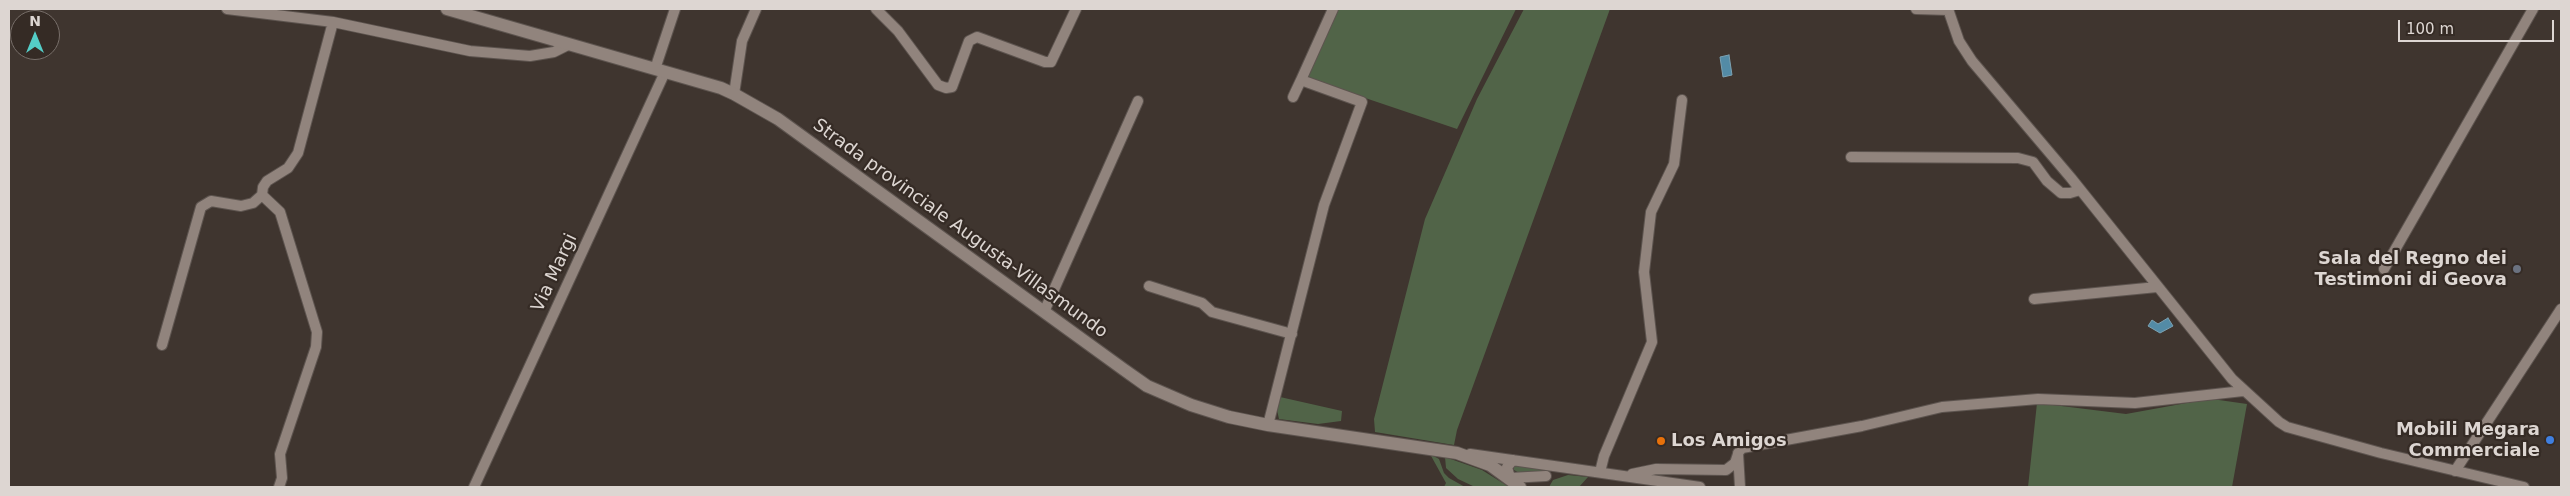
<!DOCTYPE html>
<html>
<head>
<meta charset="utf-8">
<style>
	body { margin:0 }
	#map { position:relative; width:2570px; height:496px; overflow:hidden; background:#3f352f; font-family:"DejaVu Sans",sans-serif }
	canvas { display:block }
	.frame { position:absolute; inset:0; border:10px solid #ddd6d2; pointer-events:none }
	.north { position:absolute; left:10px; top:10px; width:50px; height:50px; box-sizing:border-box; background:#352b25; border:1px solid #786f6a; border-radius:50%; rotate:0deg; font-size:14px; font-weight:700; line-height:20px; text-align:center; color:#ddd6d2 }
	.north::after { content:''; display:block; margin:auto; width:18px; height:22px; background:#54cdc7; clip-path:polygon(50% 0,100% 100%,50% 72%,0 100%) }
	.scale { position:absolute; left:2398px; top:20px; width:156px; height:22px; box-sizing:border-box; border:2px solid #ddd6d2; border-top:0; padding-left:6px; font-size:15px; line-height:18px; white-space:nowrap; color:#ddd6d2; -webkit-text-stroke:4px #352b25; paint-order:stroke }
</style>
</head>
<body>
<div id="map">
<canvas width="2570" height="496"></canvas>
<div class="frame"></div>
<div class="north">N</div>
<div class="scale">100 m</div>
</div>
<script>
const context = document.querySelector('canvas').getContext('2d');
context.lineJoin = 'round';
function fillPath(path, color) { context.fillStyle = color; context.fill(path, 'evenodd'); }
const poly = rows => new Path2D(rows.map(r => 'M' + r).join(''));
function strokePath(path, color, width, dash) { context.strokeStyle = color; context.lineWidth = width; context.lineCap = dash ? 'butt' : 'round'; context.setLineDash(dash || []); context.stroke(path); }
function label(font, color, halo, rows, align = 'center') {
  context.font = font + ' "DejaVu Sans",sans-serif'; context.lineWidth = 4.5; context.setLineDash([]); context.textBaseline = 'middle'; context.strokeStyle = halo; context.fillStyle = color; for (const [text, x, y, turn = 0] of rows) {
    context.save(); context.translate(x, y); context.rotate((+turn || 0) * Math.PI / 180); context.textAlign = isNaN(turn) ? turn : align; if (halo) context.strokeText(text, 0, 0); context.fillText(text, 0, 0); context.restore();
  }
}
const green = poly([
	[1337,9,1516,9,1457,129,1306,78],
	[1524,9,1610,9,1457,430,1454,445,1375,432,1374,419,1425,219,1477,99],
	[1280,397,1342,411,1341,421,1318,424,1279,419,1277,410],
	[2203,400,2219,400,2247,404,2232,487,2028,487,2037,403,2126,414],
	[1430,454,1439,459,1444,473,1449,478,1465,487,1444,487,1446,483],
	[1445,457,1482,470,1509,487,1475,487,1458,479,1446,468],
	[1513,464,1546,468,1547,470,1546,472,1521,474,1514,470],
	[1568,475,1588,477,1579,487,1549,487,1553,480]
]);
const water = poly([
	[1729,55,1732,75,1723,77,1720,57,1729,55],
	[2168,318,2173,326,2160,333,2148,326,2152,320,2158,324,2168,318]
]);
const minor = poly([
	[227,9,333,22],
	[876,9,898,31,938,85,946,88,952,87,969,41,977,37,1045,62,1051,62,1076,9],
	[1916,9,1948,10],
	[1948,9,1959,41,1972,61,2071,178,2232,379,2279,422,2287,427,2381,453,2524,487],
	[655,69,675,9],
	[734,94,742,41,756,9],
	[1293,97,1301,80],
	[1851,157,2018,158,2033,162,2047,181,2061,193,2070,193,2080,190],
	[2384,269,2533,9],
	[1149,286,1202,303,1212,312,1292,334],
	[2034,299,2157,287],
	[1044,312,1138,101],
	[162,345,201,207,211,201,241,206,253,203,262,195],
	[1268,425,1324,205,1362,102,1301,80,1333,9],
	[1470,454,1700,487],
	[1513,460,1507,467,1510,478,1546,476],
	[2455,471,2561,309],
	[1600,472,1604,456,1652,342,1644,272,1651,212,1674,164,1682,100],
	[1632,474,1656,469,1726,470,1735,463,1738,454],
	[279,487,282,478,280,454,316,347,317,332,280,212,262,195,263,187,267,181,288,168,298,153,333,22,470,51,530,56,554,52,570,44],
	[474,487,665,72],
	[1740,487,1738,453,1742,448,1862,426,1942,407,2038,399,2135,403,2243,391]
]);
const secondary = poly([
	[447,9,721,88,734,94,778,119,1123,369,1147,386,1191,405,1229,417,1268,425,1457,453,1490,465,1520,487]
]);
const markers = [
	[2517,269,5,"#6b7280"],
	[2550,440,5,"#3f7fe0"],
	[1661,441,5,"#e8710a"]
];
const streetNames = [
	["Strada provinciale Augusta-Villasmundo",960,229,36],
	["Via Margi",555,273,-65]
];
const poiNames = [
	["Sala del Regno dei",2507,259],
	["Testimoni di Geova",2507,280],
	["Mobili Megara",2540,430],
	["Commerciale",2540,451],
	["Los Amigos",1671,441,"left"]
];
fillPath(green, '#516448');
fillPath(water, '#538ba6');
strokePath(water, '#7ca2b3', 1);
strokePath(minor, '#5d544f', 12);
strokePath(secondary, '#5d544f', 14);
strokePath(minor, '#91847d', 10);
strokePath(secondary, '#91847d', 12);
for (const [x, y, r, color] of markers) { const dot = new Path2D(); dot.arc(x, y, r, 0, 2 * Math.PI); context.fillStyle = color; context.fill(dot); strokePath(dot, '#352b25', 2); }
label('18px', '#ddd6d2', '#352b25', streetNames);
label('bold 18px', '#ddd6d2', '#352b25', poiNames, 'right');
</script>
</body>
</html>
